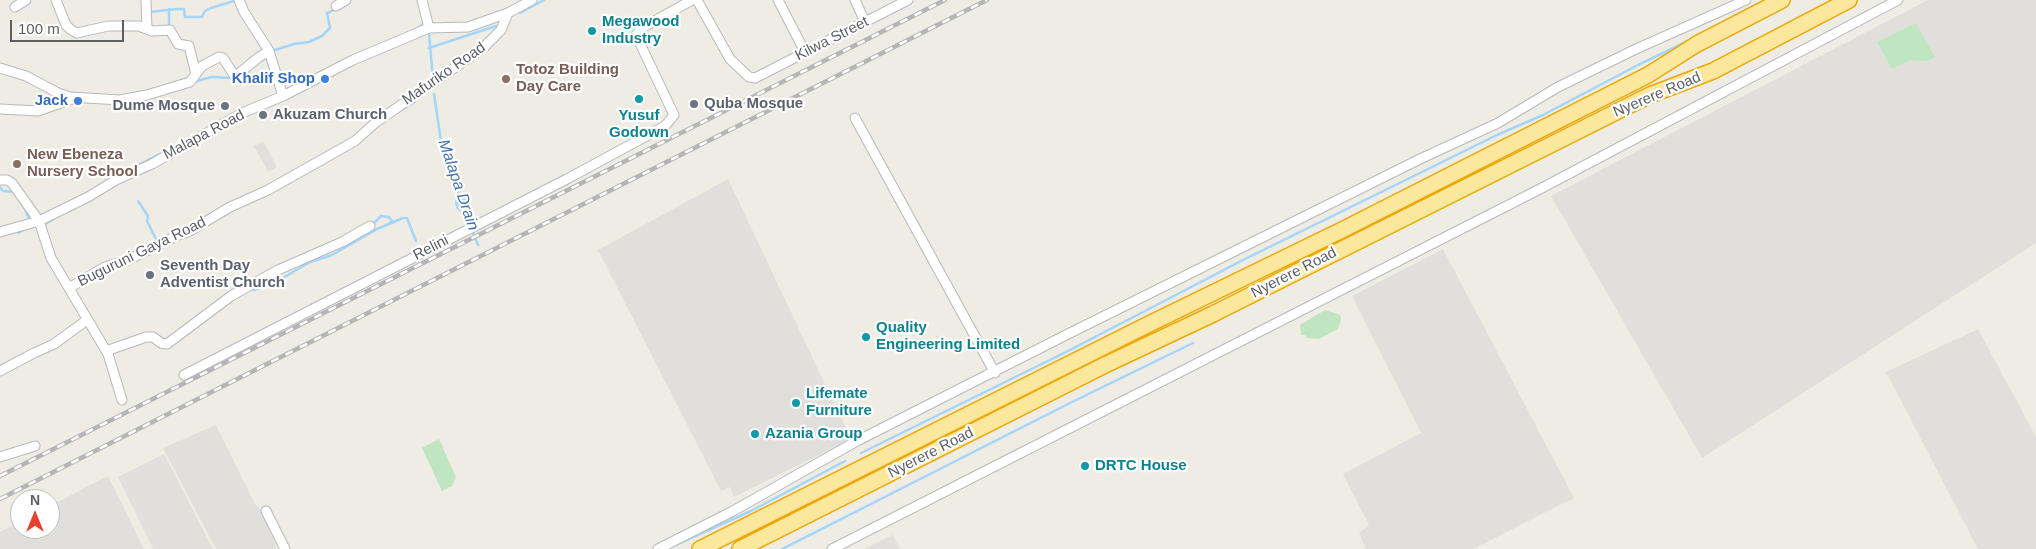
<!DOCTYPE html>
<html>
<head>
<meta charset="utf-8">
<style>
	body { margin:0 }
	#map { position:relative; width:2036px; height:549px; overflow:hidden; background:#eeece3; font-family:Arial,sans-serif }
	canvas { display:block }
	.north { position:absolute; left:10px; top:489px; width:50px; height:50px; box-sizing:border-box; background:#fff; border:1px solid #bdbfc1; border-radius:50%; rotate:0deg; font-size:14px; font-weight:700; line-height:20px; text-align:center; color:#5b5f64 }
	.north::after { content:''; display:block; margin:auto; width:18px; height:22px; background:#e54232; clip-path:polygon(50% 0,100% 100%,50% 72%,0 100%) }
	.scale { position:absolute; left:10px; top:20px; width:114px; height:22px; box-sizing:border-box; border:2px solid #5b5f64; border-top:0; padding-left:6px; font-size:15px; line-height:18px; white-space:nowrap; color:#5b5f64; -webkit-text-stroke:4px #fff; paint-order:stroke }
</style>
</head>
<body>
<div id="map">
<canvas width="2036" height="549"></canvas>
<div class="north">N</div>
<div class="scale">100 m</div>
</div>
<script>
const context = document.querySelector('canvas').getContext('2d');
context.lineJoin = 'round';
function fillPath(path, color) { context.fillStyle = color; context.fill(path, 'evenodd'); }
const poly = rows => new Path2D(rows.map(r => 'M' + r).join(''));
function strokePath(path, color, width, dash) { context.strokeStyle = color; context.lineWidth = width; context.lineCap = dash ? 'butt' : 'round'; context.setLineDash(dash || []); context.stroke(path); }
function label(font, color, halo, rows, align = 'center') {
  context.font = font + ' Arial,sans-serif'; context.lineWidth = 4.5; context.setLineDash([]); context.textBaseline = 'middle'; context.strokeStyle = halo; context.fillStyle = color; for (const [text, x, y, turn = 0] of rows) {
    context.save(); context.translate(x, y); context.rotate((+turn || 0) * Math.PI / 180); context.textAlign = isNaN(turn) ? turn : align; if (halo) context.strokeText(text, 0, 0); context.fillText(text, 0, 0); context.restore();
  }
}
const industrial = poly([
	[1928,0,2036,0,2036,243,1702,458,1551,196],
	[263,141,277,167,268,172,254,146],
	[728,179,851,439,734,497,730,487,721,491,598,250],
	[1443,249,1574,498,1473,549,1366,549,1359,533,1369,525,1343,474,1421,433,1352,296],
	[1978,329,2036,437,2036,549,1978,549,1886,372],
	[216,425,255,504,261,510,277,549,216,549,163,448],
	[164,454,213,549,153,549,118,477],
	[108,476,144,549,0,549,0,532,20,522,20,529,50,529,50,506],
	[893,535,900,549,864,549]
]);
const green = poly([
	[1916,23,1935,57,1926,61,1910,60,1892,69,1877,42],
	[1325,310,1340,315,1341,319,1338,329,1319,339,1307,338,1305,335,1301,335,1300,325],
	[439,439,456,477,452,486,442,491,422,448]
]);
const stream = poly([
	[169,9,169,28],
	[149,12,178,9,184,9,185,17,202,17,205,11,211,8,237,0],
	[520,13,544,0],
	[416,30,425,22],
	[426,32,429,33,433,79],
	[429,48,496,26],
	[272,51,294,44,309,42,322,36,330,28,327,13,336,9],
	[194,82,211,77,232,78],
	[434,94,442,148,462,203],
	[403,109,415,102],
	[130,169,168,150],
	[0,187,3,191,16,192],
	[138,201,148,216,147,221,158,243],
	[463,205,470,225],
	[24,206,30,222],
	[372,225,381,216,389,217,392,221,390,222],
	[42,226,60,215],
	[472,230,478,245],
	[18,233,25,229],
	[254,290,281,279,310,262,332,255,377,229,403,218,407,218,416,241],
	[861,453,1068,351,1243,260,1497,135,1543,115,1638,65,1688,41],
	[673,546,751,511,845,461],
	[782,549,1070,403,1193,343]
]);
const river = poly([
	[462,203,463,205]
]);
const minor = poly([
	[146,0,147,29],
	[239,0,244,12,269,51,283,96],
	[422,0,429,28],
	[697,0,730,59,749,77,755,78,908,0],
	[778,0,805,52],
	[855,0,865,22],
	[336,6,346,0],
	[15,7,26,0],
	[0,68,26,76,58,93,70,97,120,100,147,95,190,82,196,74,189,46,178,44,170,30,152,31,139,26,108,26,77,33,71,30,66,25,56,0],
	[196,74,202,66,219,57,223,58,234,75,237,75,259,57,269,51],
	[0,109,38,111,75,98],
	[855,118,995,373],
	[0,180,7,180,12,183,39,221,51,258,108,354,122,400],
	[0,232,39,221,88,197,116,180,152,164,242,113,283,96,353,60,429,28,468,27,508,13,532,0],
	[69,288,105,267,128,260,176,236,190,231,230,207,268,190,355,141,375,123,483,48,501,30,508,13],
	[106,351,146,337,153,337,161,343,167,344,231,296,247,287,278,270,342,242,370,226],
	[0,371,34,353,54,344,87,320],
	[184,375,567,179,665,126,674,115,636,35,642,28,692,0],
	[0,457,35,446],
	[266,511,285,549],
	[658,549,733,511,857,441,1064,336,1420,159,1498,123,1558,87,1636,49,1746,0],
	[832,549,1540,189,1898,0]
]);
const trunk = poly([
	[700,549,1151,323,1342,230,1648,75,1697,44,1782,0],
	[740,549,1107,364,1213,314,1650,95,1713,71,1849,0]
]);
const rail = poly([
	[0,476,945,0],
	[0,499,987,0]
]);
const markers = [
	[592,31,5,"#0f9aa8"],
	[325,79,5,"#3f7fe0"],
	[506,79,5,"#8d6e63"],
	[639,99,5,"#0f9aa8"],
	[78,101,5,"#3f7fe0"],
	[694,104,5,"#6b7280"],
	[225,106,5,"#6b7280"],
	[263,115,5,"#6b7280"],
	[17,164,5,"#8d6e63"],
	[150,275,5,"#6b7280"],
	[866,337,5,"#0f9aa8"],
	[796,403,5,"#0f9aa8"],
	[755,434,5,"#0f9aa8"],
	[1085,466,5,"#0f9aa8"]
];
const cultureNames = [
	["Megawood",602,22],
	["Industry",602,39],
	["Yusuf",639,116,"center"],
	["Godown",639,133,"center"],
	["Quality",876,328],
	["Engineering Limited",876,345],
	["Lifemate",806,394],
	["Furniture",806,411],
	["Azania Group",765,434],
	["DRTC House",1095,466]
];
const streetNames = [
	["Kilwa Street",832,39,-27],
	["Mafuriko Road",444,74,-35],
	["Nyerere Road",1657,95,-23],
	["Malapa Road",204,135,-28],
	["Relini",431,248,-27],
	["Buguruni Gaya Road",142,252,-26],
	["Nyerere Road",1294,273,-27],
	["Nyerere Road",931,453,-27]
];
const educationNames = [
	["Totoz Building",516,70],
	["Day Care",516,87],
	["New Ebeneza",27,155],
	["Nursery School",27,172]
];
const shopNames = [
	["Khalif Shop",315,79],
	["Jack",68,101]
];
const worshipNames = [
	["Quba Mosque",704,104],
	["Dume Mosque",215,106,"right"],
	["Akuzam Church",273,115],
	["Seventh Day",160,266],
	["Adventist Church",160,283]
];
const waterNames = [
	["Malapa Drain",458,185,71]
];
fillPath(industrial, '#e1dfdb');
fillPath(green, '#c0e5c1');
strokePath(stream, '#a4d5fd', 2.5);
strokePath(river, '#a4d5fd', 14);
strokePath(minor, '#b6b9bd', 11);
strokePath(trunk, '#eca705', 18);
strokePath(minor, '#fff', 9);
strokePath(trunk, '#fce89c', 15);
strokePath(rail, '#b4b5b5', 4.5);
strokePath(rail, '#fff', 2.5, [8]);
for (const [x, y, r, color] of markers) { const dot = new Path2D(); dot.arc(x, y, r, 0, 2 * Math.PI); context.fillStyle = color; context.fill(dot); strokePath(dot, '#fff', 2); }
label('bold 15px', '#0d838f', '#fff', cultureNames, 'left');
label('15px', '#5b5f64', '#fff', streetNames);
label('bold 15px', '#785e54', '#fff', educationNames, 'left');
label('bold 15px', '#366cbe', '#fff', shopNames, 'right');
label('bold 15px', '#5b616d', '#fff', worshipNames, 'left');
label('italic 16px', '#4275ae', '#fff', waterNames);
</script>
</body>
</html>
